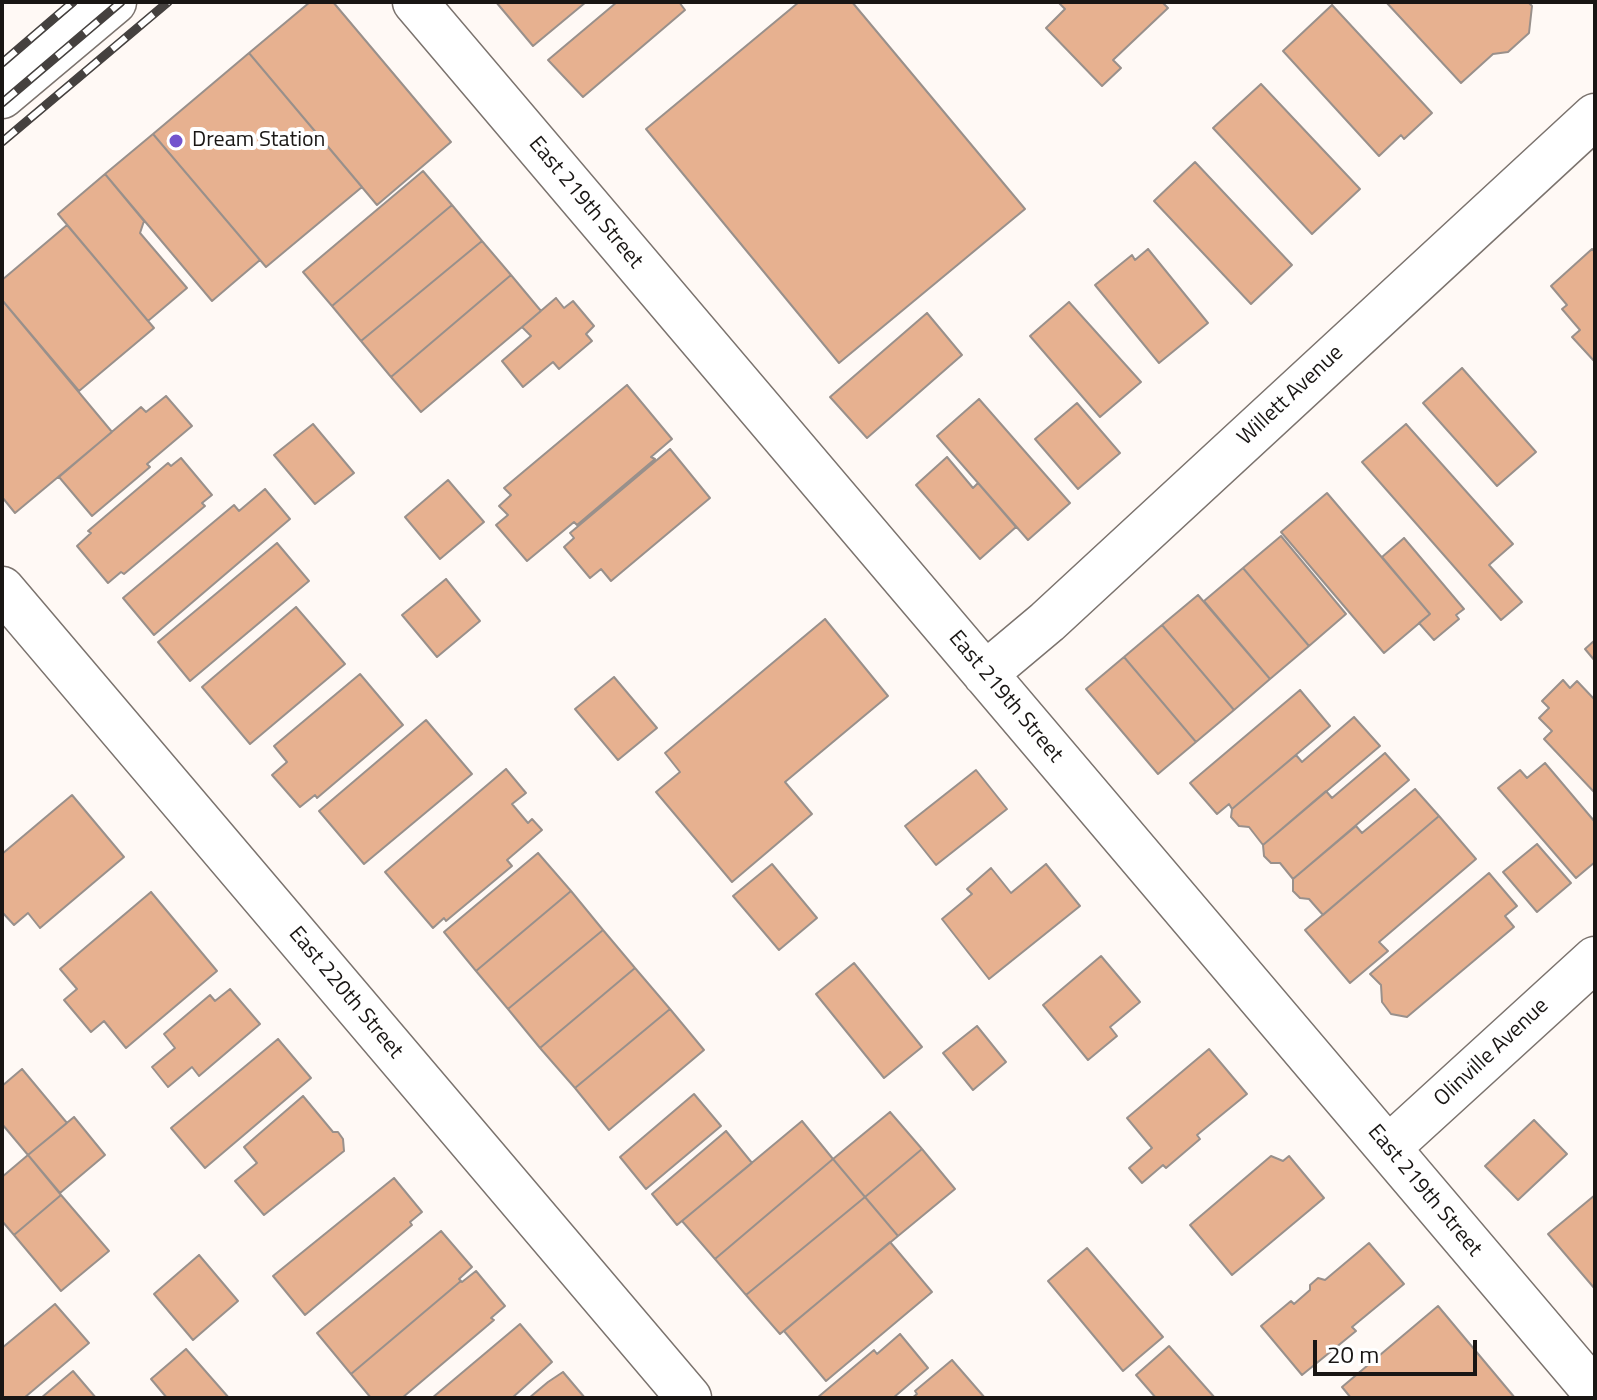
<!DOCTYPE html>
<html>
<head>
<meta charset="utf-8">
<style>
	body { margin:0 }
	#map { position:relative; width:1597px; height:1400px; overflow:hidden; background:#fff9f5; font-family:"Titillium Web",sans-serif }
	canvas { display:block }
	.frame { position:absolute; inset:0; border:4px solid #191614; pointer-events:none }
	.scale { position:absolute; left:1313px; top:1340px; width:164px; height:36px; box-sizing:border-box; border:4px solid #191614; border-top:0; padding-left:10px; font-size:24px; line-height:28px; white-space:nowrap; color:#191614; -webkit-text-stroke:6px #fff; paint-order:stroke }
</style>
</head>
<body>
<div id="map">
<canvas width="1597" height="1400"></canvas>
<div class="frame"></div>
<div class="scale">20 m</div>
</div>
<script>
const context = document.querySelector('canvas').getContext('2d');
context.lineJoin = 'round';
function fillPath(path, color) { context.fillStyle = color; context.fill(path, 'evenodd'); }
const poly = rows => new Path2D(rows.map(r => 'M' + r).join(''));
function strokePath(path, color, width, dash) { context.strokeStyle = color; context.lineWidth = width; context.lineCap = dash ? 'butt' : 'round'; context.setLineDash(dash || []); context.stroke(path); }
function label(font, color, halo, rows, align = 'center') {
  context.font = font + ' "Titillium Web",sans-serif'; context.lineWidth = 8; context.setLineDash([]); context.textBaseline = 'middle'; context.strokeStyle = halo; context.fillStyle = color; for (const [text, x, y, turn = 0] of rows) {
    context.save(); context.translate(x, y); context.rotate((+turn || 0) * Math.PI / 180); context.textAlign = isNaN(turn) ? turn : align; if (halo) context.strokeText(text, 0, 0); context.fillText(text, 0, 0); context.restore();
  }
}
const building = poly([
	[310,2,333,2,451,142,377,205,249,53,310,2],
	[496,2,586,2,533,46,496,2],
	[617,2,679,2,685,10,583,97,548,60,617,2],
	[799,2,852,2,1025,209,839,363,646,129,799,2],
	[1058,2,1162,2,1168,8,1113,60,1121,68,1102,86,1046,28,1065,9,1058,2],
	[1386,2,1528,2,1532,6,1529,33,1508,52,1493,54,1461,83,1386,2],
	[1332,5,1432,113,1404,139,1401,135,1379,156,1283,51,1332,5],
	[249,53,362,187,266,267,153,134,249,53],
	[1261,84,1360,189,1312,234,1213,128,1261,84],
	[153,134,260,260,212,301,105,174,153,134],
	[1195,162,1292,265,1251,304,1154,201,1195,162],
	[423,171,452,205,332,306,303,272,423,171],
	[105,174,144,221,140,233,187,288,148,321,58,214,105,174],
	[452,205,482,241,361,341,332,306,452,205],
	[67,225,154,328,79,391,2,300,2,280,67,225],
	[482,241,511,275,391,377,361,341,482,241],
	[1148,249,1208,323,1159,363,1095,285,1132,255,1135,260,1148,249],
	[1592,249,1595,252,1595,362,1572,337,1580,330,1562,309,1567,305,1551,286,1592,249],
	[511,275,541,311,421,412,391,377,511,275],
	[556,298,564,308,573,301,594,326,586,334,592,341,559,369,553,362,523,387,502,361,531,336,522,327,556,298],
	[2,300,112,432,15,513,2,497,2,300],
	[1069,302,1141,382,1100,417,1030,336,1069,302],
	[927,313,962,355,867,438,830,397,927,313],
	[1462,368,1536,452,1497,486,1423,403,1462,368],
	[627,385,672,439,651,457,655,459,577,525,574,522,527,561,496,525,508,515,499,506,511,495,504,488,627,385],
	[166,396,192,426,147,464,150,467,92,516,59,477,141,407,146,412,166,396],
	[979,399,1070,503,1028,540,937,436,979,399],
	[1077,403,1120,453,1078,489,1035,439,1077,403],
	[313,424,354,473,315,504,274,455,313,424],
	[1406,424,1513,544,1489,565,1522,602,1501,620,1362,462,1406,424],
	[670,449,710,498,611,581,601,569,590,578,564,547,574,538,570,533,670,449],
	[947,457,973,488,978,483,1016,527,980,559,916,485,947,457],
	[181,458,212,495,202,503,205,506,124,574,121,572,108,583,77,546,91,533,88,531,168,463,171,466,181,458],
	[448,480,484,522,440,559,405,517,448,480],
	[265,489,290,519,154,635,123,598,234,505,239,511,265,489],
	[1327,493,1430,614,1384,653,1281,532,1327,493],
	[1281,536,1346,614,1309,646,1243,568,1281,536],
	[1404,538,1464,609,1456,615,1459,619,1434,640,1419,623,1430,614,1382,557,1404,538],
	[277,543,309,581,190,681,158,642,277,543],
	[1243,568,1309,646,1270,679,1204,601,1243,568],
	[446,579,480,621,437,657,402,615,446,579],
	[1198,595,1270,679,1234,710,1162,625,1198,595],
	[296,607,345,664,250,744,202,687,296,607],
	[825,619,888,696,785,782,812,814,732,882,656,792,680,772,665,753,825,619],
	[1162,625,1234,710,1196,742,1124,657,1162,625],
	[1595,640,1595,661,1585,649,1595,640],
	[1124,657,1196,742,1158,774,1086,689,1124,657],
	[360,674,403,725,317,798,315,795,300,807,272,775,287,762,274,746,360,674],
	[614,677,657,728,618,760,575,709,614,677],
	[1563,680,1570,688,1577,681,1595,700,1595,793,1544,739,1552,731,1539,718,1549,708,1542,701,1563,680],
	[1300,690,1330,726,1232,809,1229,804,1217,814,1190,783,1300,690],
	[1354,717,1380,746,1263,845,1249,827,1239,826,1231,817,1232,809,1296,755,1302,762,1354,717],
	[426,720,472,774,364,864,319,811,426,720],
	[1385,753,1409,780,1293,879,1280,863,1271,863,1264,856,1263,845,1326,791,1332,798,1385,753],
	[1545,763,1595,822,1595,862,1576,878,1498,788,1520,770,1527,778,1545,763],
	[506,769,526,793,512,804,528,823,532,819,542,830,507,860,512,866,446,921,444,918,433,928,385,872,506,769],
	[976,770,1007,809,936,865,905,826,976,770],
	[1415,789,1439,816,1323,915,1309,899,1300,898,1293,891,1293,879,1356,826,1362,833,1415,789],
	[72,795,124,857,40,928,28,913,14,925,2,912,2,854,72,795],
	[1439,816,1476,859,1379,942,1388,951,1350,983,1305,930,1439,816],
	[1537,844,1571,883,1537,912,1503,872,1537,844],
	[538,853,571,891,476,971,444,932,538,853],
	[772,864,817,918,779,950,733,896,772,864],
	[1046,864,1080,906,989,979,942,919,972,894,967,889,991,868,1011,893,1046,864],
	[1489,873,1517,906,1505,916,1514,927,1407,1017,1391,1014,1382,1002,1381,985,1370,974,1489,873],
	[571,891,603,930,508,1009,476,971,571,891],
	[151,892,217,971,126,1048,104,1021,91,1032,64,1000,77,989,60,969,151,892],
	[603,930,635,968,540,1048,508,1009,603,930],
	[1101,956,1140,1002,1110,1027,1117,1036,1088,1060,1043,1005,1101,956],
	[854,963,922,1047,884,1078,816,994,854,963],
	[635,968,670,1009,575,1088,540,1048,635,968],
	[230,989,260,1024,199,1076,192,1067,168,1087,152,1067,175,1048,164,1034,210,995,215,1001,230,989],
	[670,1009,704,1050,609,1130,575,1088,670,1009],
	[977,1026,1006,1062,973,1090,943,1053,977,1026],
	[278,1039,311,1078,205,1168,171,1128,278,1039],
	[1209,1049,1247,1094,1197,1135,1200,1139,1166,1168,1163,1165,1142,1183,1129,1168,1152,1148,1127,1118,1209,1049],
	[22,1069,67,1123,28,1155,2,1124,2,1086,22,1069],
	[694,1094,721,1126,646,1189,620,1157,694,1094],
	[303,1096,333,1132,338,1132,343,1139,344,1151,264,1215,235,1181,257,1163,244,1147,303,1096],
	[890,1112,922,1149,865,1197,833,1159,890,1112],
	[74,1117,105,1155,60,1193,28,1155,74,1117],
	[1534,1120,1567,1154,1518,1200,1485,1166,1534,1120],
	[802,1121,833,1159,715,1259,682,1221,802,1121],
	[726,1131,752,1163,677,1225,652,1194,726,1131],
	[922,1149,955,1189,898,1236,865,1197,922,1149],
	[28,1155,61,1195,14,1235,2,1221,2,1177,28,1155],
	[1271,1156,1283,1161,1289,1156,1324,1198,1232,1275,1190,1225,1271,1156],
	[833,1159,865,1197,746,1295,715,1259,833,1159],
	[394,1178,422,1212,410,1222,412,1225,305,1315,273,1276,394,1178],
	[61,1195,109,1251,61,1291,14,1235,61,1195],
	[1595,1195,1595,1289,1548,1234,1595,1195],
	[865,1197,898,1236,780,1334,746,1295,865,1197],
	[441,1231,472,1267,459,1279,461,1281,351,1374,317,1333,441,1231],
	[890,1242,932,1292,826,1381,784,1331,890,1242],
	[1369,1243,1404,1284,1352,1327,1356,1331,1302,1375,1261,1326,1291,1301,1294,1304,1310,1290,1310,1285,1318,1278,1325,1280,1369,1243],
	[1087,1248,1163,1337,1123,1371,1048,1281,1087,1248],
	[199,1255,238,1301,193,1340,154,1294,199,1255],
	[476,1271,505,1306,491,1318,494,1320,402,1398,371,1398,351,1374,461,1281,462,1282,476,1271],
	[55,1304,89,1343,24,1398,2,1398,2,1348,55,1304],
	[1438,1306,1515,1398,1351,1398,1342,1387,1438,1306],
	[520,1324,552,1362,512,1398,432,1398,520,1324],
	[900,1334,928,1368,893,1398,817,1398,874,1350,877,1354,900,1334],
	[1169,1346,1215,1398,1156,1398,1136,1375,1169,1346],
	[186,1349,229,1398,167,1398,151,1379,186,1349],
	[952,1360,985,1398,912,1398,917,1394,915,1391,952,1360],
	[73,1371,96,1398,41,1398,73,1371],
	[563,1372,585,1398,529,1398,548,1382,563,1372]
]);
const street = poly([
	[415,2,1595,1392],
	[2,589,689,1398],
	[985,674,1047,622,1595,116],
	[1388,1148,1595,959]
]);
const secondary = poly([
	[2,96,114,2]
]);
const rail = poly([
	[2,63,73,2],
	[2,103,121,2],
	[2,142,168,2]
]);
const markers = [
	[176,141,8,"#7454cd"]
];
const poiNames = [
	["Dream Station",192,141]
];
const streetNames = [
	["East 219th Street",585,203,50],
	["Willett Avenue",1291,396,-43],
	["East 219th Street",1005,697,50],
	["East 220th Street",345,993,50],
	["Olinville Avenue",1492,1053,-43],
	["East 219th Street",1424,1191,50]
];
fillPath(building, '#e7b190');
strokePath(building, '#99908b', 2);
strokePath(street, '#7b736e', 47);
strokePath(secondary, '#7b736e', 47);
strokePath(street, '#fff', 44);
strokePath(secondary, '#fff', 44);
strokePath(rail, '#45413f', 9);
strokePath(rail, '#fff', 6, [18]);
for (const [x, y, r, color] of markers) { const dot = new Path2D(); dot.arc(x, y, r, 0, 2 * Math.PI); context.fillStyle = color; context.fill(dot); strokePath(dot, '#fff', 3); }
label('22px', '#191614', '#fff', poiNames, 'left');
label('22px', '#191614', '#fff', streetNames);
</script>
</body>
</html>
